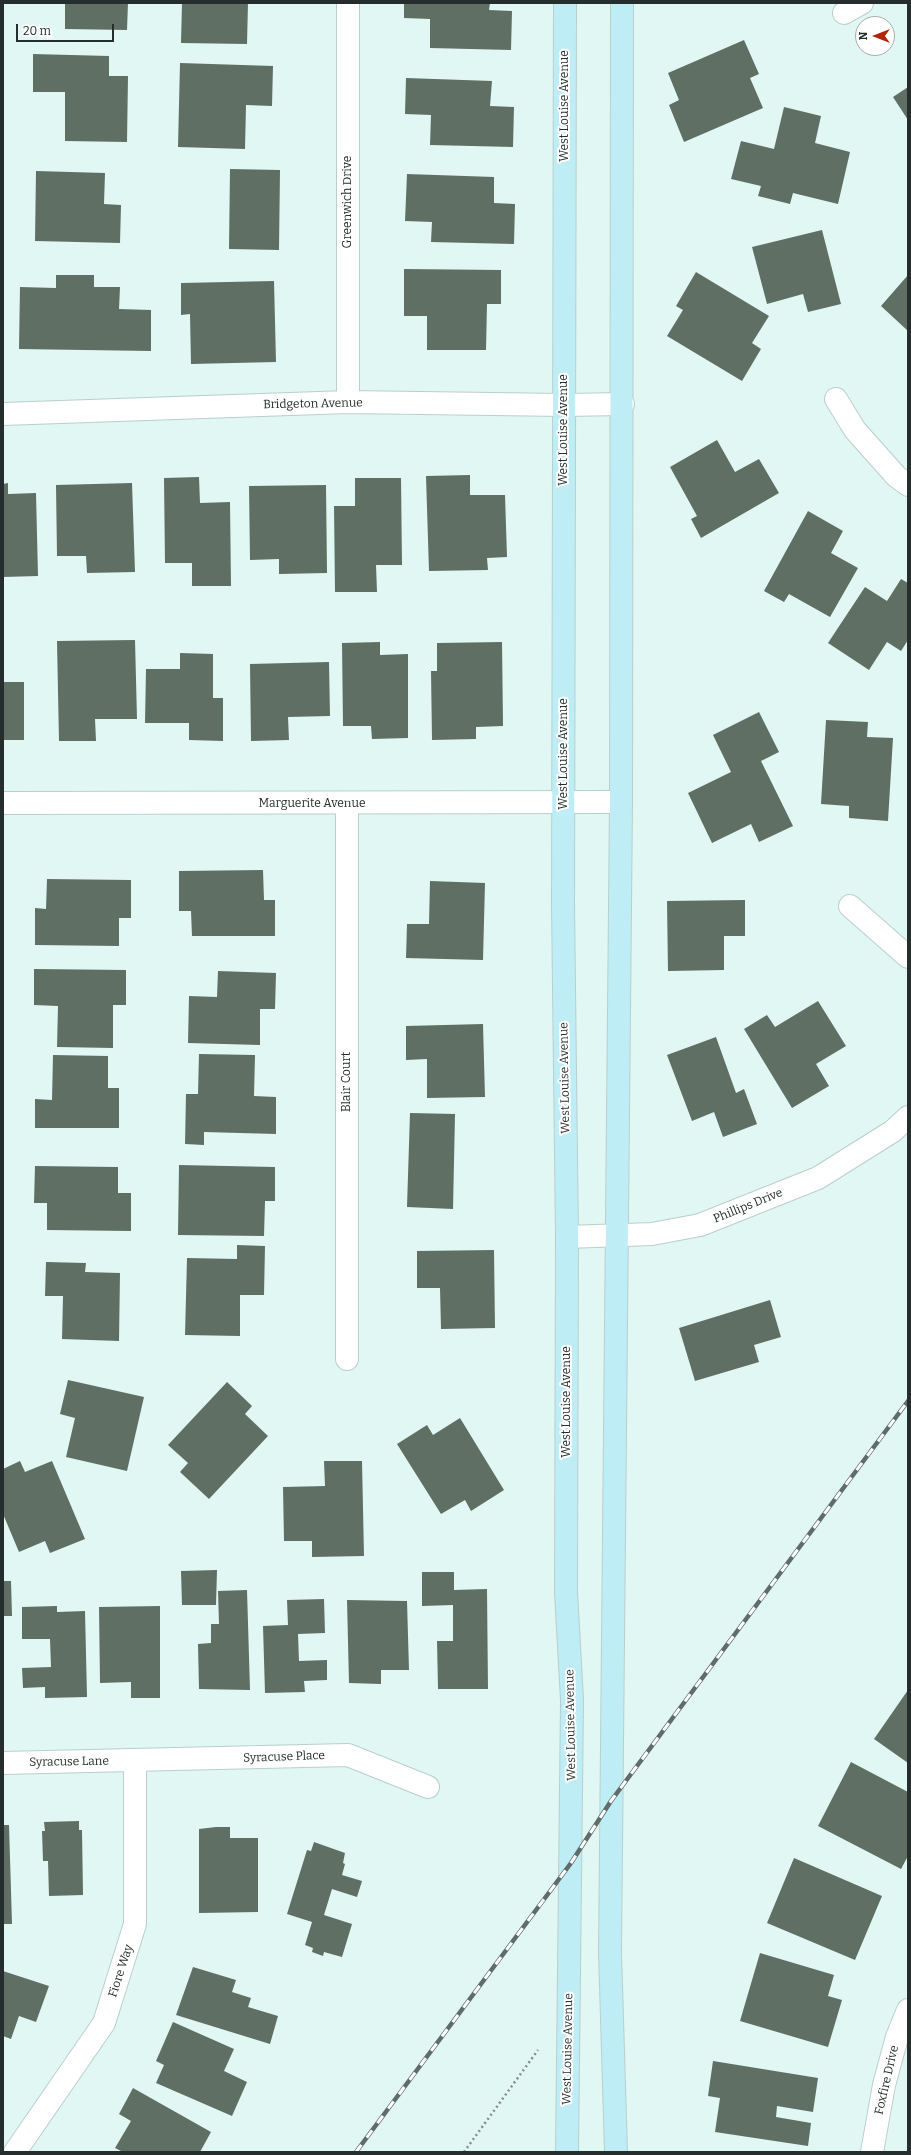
<!DOCTYPE html>
<html>
<head>
<meta charset="utf-8">
<style>
	body { margin:0 }
	#map { position:relative; width:911px; height:2155px; overflow:hidden; background:#e1f7f4; font-family:Bitter,serif }
	canvas { display:block }
	.frame { position:absolute; inset:0; border:4px solid #252e2c; pointer-events:none }
	.north { position:absolute; left:855px; top:16px; width:40px; height:40px; box-sizing:border-box; background:#fff; border:1px solid #a8abab; border-radius:50%; rotate:270deg; font-size:11px; font-weight:700; line-height:16px; text-align:center; color:#252e2c }
	.north::after { content:''; display:block; margin:auto; width:14px; height:18px; background:#b22508; clip-path:polygon(50% 0,100% 100%,50% 72%,0 100%) }
	.scale { position:absolute; left:16px; top:24px; width:98px; height:18px; box-sizing:border-box; border:2px solid #252e2c; border-top:0; padding-left:5px; font-size:12px; line-height:14px; white-space:nowrap; color:#252e2c; -webkit-text-stroke:3px #fff; paint-order:stroke }
</style>
</head>
<body>
<div id="map">
<canvas width="911" height="2155"></canvas>
<div class="frame"></div>
<div class="north">N</div>
<div class="scale">20 m</div>
</div>
<script>
const context = document.querySelector('canvas').getContext('2d');
context.lineJoin = 'round';
function fillPath(path, color) { context.fillStyle = color; context.fill(path, 'evenodd'); }
const poly = rows => new Path2D(rows.map(r => 'M' + r).join(''));
function strokePath(path, color, width, dash) { context.strokeStyle = color; context.lineWidth = width; context.lineCap = dash ? 'butt' : 'round'; context.setLineDash(dash || []); context.stroke(path); }
function label(font, color, halo, rows, align = 'center') {
  context.font = font + ' Bitter,serif'; context.lineWidth = 4; context.setLineDash([]); context.textBaseline = 'middle'; context.strokeStyle = halo; context.fillStyle = color; for (const [text, x, y, turn = 0] of rows) {
    context.save(); context.translate(x, y); context.rotate((+turn || 0) * Math.PI / 180); context.textAlign = isNaN(turn) ? turn : align; if (halo) context.strokeText(text, 0, 0); context.fillText(text, 0, 0); context.restore();
  }
}
const building = poly([
	[65,3,128,3,127,30,65,29],
	[182,3,248,3,247,44,181,43],
	[404,3,490,3,489,10,512,11,511,50,430,48,430,19,404,18],
	[744,40,759,74,750,78,763,108,684,142,669,105,679,100,668,73],
	[33,54,109,56,109,76,128,76,127,142,65,141,65,92,33,92],
	[180,63,273,66,272,106,246,105,245,149,178,147],
	[406,78,492,81,490,106,514,107,513,147,430,145,431,115,405,114],
	[908,87,908,120,893,97],
	[784,107,821,116,815,143,850,152,838,204,793,193,790,204,758,196,761,186,731,179,741,141,774,149],
	[230,169,280,170,279,250,229,249],
	[36,171,105,173,104,204,121,205,120,243,35,241],
	[407,174,494,177,494,203,515,204,514,244,431,242,432,222,405,221],
	[822,230,841,304,808,312,803,294,767,304,752,247],
	[404,269,501,270,501,304,487,304,486,350,427,350,427,316,404,316],
	[696,272,769,316,752,343,761,349,742,381,667,336,683,310,676,306],
	[56,275,94,275,94,287,120,287,119,309,151,310,151,351,19,349,20,287,56,288],
	[908,275,908,331,881,306],
	[274,281,276,362,191,364,190,314,181,315,181,283],
	[717,440,735,472,759,459,779,493,701,538,691,519,697,516,670,467],
	[470,475,470,495,505,495,507,557,487,558,488,570,429,571,426,476],
	[199,477,200,503,230,502,231,586,192,586,192,563,165,563,164,478],
	[355,478,401,478,402,565,376,565,377,592,335,592,334,506,355,506],
	[8,483,8,494,36,493,38,576,3,577,3,484],
	[132,483,135,572,87,573,86,556,57,556,56,485],
	[326,485,327,573,279,574,279,559,250,560,249,486],
	[808,511,843,531,831,553,858,568,830,617,789,594,784,602,764,591],
	[901,579,908,583,908,640,901,651,887,642,869,670,828,643,865,587,887,601],
	[135,640,137,719,95,719,96,741,59,741,57,641],
	[380,642,380,655,408,654,408,738,372,739,371,726,343,726,342,643],
	[502,642,503,726,476,727,476,739,432,740,431,671,437,671,437,643],
	[180,653,213,654,213,698,223,698,223,741,189,740,189,723,145,723,146,669,180,669],
	[329,662,330,716,288,717,289,740,251,741,250,664],
	[3,682,24,682,24,740,3,740],
	[759,712,779,752,761,761,793,826,759,842,751,824,712,843,688,793,731,772,713,735],
	[826,720,868,722,867,737,893,738,888,821,849,818,849,806,821,804],
	[263,870,264,900,275,900,275,936,192,936,191,911,179,911,179,871],
	[47,879,131,880,131,918,119,918,119,946,35,945,35,908,46,909],
	[430,881,485,883,483,960,406,958,407,924,429,924],
	[745,900,745,936,724,936,724,970,668,971,667,901],
	[34,969,126,970,126,1005,113,1005,113,1048,57,1047,58,1006,34,1005],
	[218,971,276,973,275,1009,260,1009,260,1045,188,1043,189,996,217,997],
	[818,1001,846,1046,816,1064,829,1086,792,1108,744,1029,767,1015,775,1027],
	[483,1024,485,1097,427,1098,427,1059,406,1060,406,1026],
	[716,1037,736,1093,744,1089,757,1124,723,1137,714,1112,692,1121,667,1055],
	[199,1054,255,1055,254,1096,276,1097,276,1134,204,1132,204,1145,185,1144,186,1094,198,1094],
	[53,1055,108,1056,108,1088,119,1088,119,1128,35,1128,35,1099,52,1100],
	[410,1113,455,1114,453,1209,407,1207],
	[179,1165,275,1167,275,1201,265,1201,264,1236,178,1235],
	[35,1166,118,1167,118,1193,131,1193,131,1231,47,1230,47,1203,34,1203],
	[237,1245,265,1246,264,1295,240,1295,240,1336,185,1335,187,1258,237,1259],
	[494,1250,495,1328,441,1329,440,1288,417,1288,417,1251],
	[46,1262,86,1263,85,1272,120,1273,119,1341,62,1339,63,1296,45,1296],
	[770,1300,781,1337,754,1345,759,1362,695,1381,679,1328],
	[68,1380,144,1397,127,1471,66,1457,75,1418,60,1414],
	[227,1382,252,1406,245,1414,268,1436,209,1499,180,1472,188,1463,168,1445],
	[460,1418,504,1490,471,1511,465,1500,441,1514,397,1444,427,1425,433,1435],
	[20,1461,25,1472,52,1461,85,1539,50,1553,45,1541,19,1552,3,1514,3,1469],
	[324,1461,362,1461,364,1556,312,1557,312,1541,284,1541,283,1487,325,1486],
	[217,1570,216,1605,182,1605,181,1571],
	[422,1572,454,1572,454,1590,487,1589,488,1689,438,1689,437,1641,453,1641,453,1605,422,1606],
	[3,1581,11,1581,12,1616,3,1616],
	[247,1590,250,1690,199,1689,198,1644,211,1643,211,1624,219,1624,218,1591],
	[324,1599,325,1633,298,1634,299,1661,327,1660,327,1680,304,1681,305,1692,265,1693,263,1626,288,1625,287,1600],
	[347,1600,407,1601,409,1670,381,1670,381,1684,349,1683],
	[57,1606,57,1612,85,1611,87,1697,45,1698,45,1687,23,1688,22,1668,51,1667,50,1639,22,1639,22,1607],
	[160,1606,160,1698,131,1698,131,1682,100,1683,99,1607],
	[908,1690,908,1763,874,1739],
	[851,1762,908,1792,908,1856,901,1869,818,1826],
	[79,1821,79,1830,82,1830,83,1895,49,1896,48,1861,43,1861,42,1831,45,1831,44,1822],
	[3,1825,9,1825,12,1924,3,1924],
	[216,1827,230,1827,230,1838,258,1838,258,1912,199,1913,199,1829],
	[314,1842,345,1853,343,1863,345,1864,342,1875,362,1881,357,1897,332,1889,324,1915,352,1924,342,1957,324,1952,323,1956,312,1952,313,1948,305,1945,312,1922,287,1914,307,1850,311,1851],
	[794,1858,882,1896,855,1960,767,1923],
	[760,1953,834,1975,828,1996,842,2000,828,2047,740,2021],
	[193,1967,236,1980,232,1992,251,1998,248,2007,278,2016,270,2044,176,2015],
	[3,1971,49,1986,36,2022,19,2016,11,2039,3,2036],
	[173,2022,234,2049,224,2071,247,2082,232,2116,156,2083,164,2065,156,2061],
	[713,2061,818,2078,813,2112,777,2106,776,2117,811,2123,808,2146,715,2132,720,2098,708,2096],
	[133,2088,211,2132,200,2152,123,2152,115,2148,131,2121,119,2114]
]);
const path = poly([
	[464,2152,538,2050]
]);
const minor = poly([
	[348,3,348,402],
	[844,13,862,3],
	[836,399,855,430,896,476,908,485],
	[3,414,348,402,564,405,623,404],
	[347,804,347,1359],
	[850,906,908,957],
	[567,1237,652,1234,700,1225,818,1178,893,1131,908,1117],
	[3,1763,348,1755,428,1787],
	[15,2152,104,2023,135,1924,135,1761],
	[872,2152,884,2085,897,2037,908,2010]
]);
const tertiary = poly([
	[3,803,621,802]
]);
const secondary = poly([
	[565,3,563,904,567,1237,566,1592,572,1700,567,2152],
	[616,2152,610,1952,621,802,622,3]
]);
const rail = poly([
	[356,2152,571,1863,611,1801,908,1401]
]);
const streetNames = [
	["West Louise Avenue",565,106,-90],
	["Greenwich Drive",348,202,-90],
	["Bridgeton Avenue",313,404,-1],
	["West Louise Avenue",564,430,-90],
	["West Louise Avenue",564,754,-90],
	["Marguerite Avenue",312,804],
	["West Louise Avenue",565,1078,-91],
	["Blair Court",347,1082,-90],
	["Phillips Drive",748,1206,-22],
	["West Louise Avenue",567,1402,-90],
	["West Louise Avenue",571,1725,-91],
	["Syracuse Place",284,1757,-2],
	["Syracuse Lane",69,1762,-1],
	["Fiore Way",121,1971,-72],
	["West Louise Avenue",568,2049,-89],
	["Foxfire Drive",887,2080,-77]
];
fillPath(building, '#606f64');
strokePath(minor, '#b9cfcb', 24);
strokePath(tertiary, '#b9cfcb', 24);
strokePath(secondary, '#b9cfcb', 24);
strokePath(path, '#808f8c', 2.5, [2, 3]);
strokePath(minor, '#fff', 22);
strokePath(tertiary, '#fff', 22);
strokePath(secondary, '#beedf6', 22);
strokePath(rail, '#5f6c6a', 4.5);
strokePath(rail, '#fff', 3, [9]);
label('12px', '#252e2c', '#fff', streetNames);
</script>
</body>
</html>
